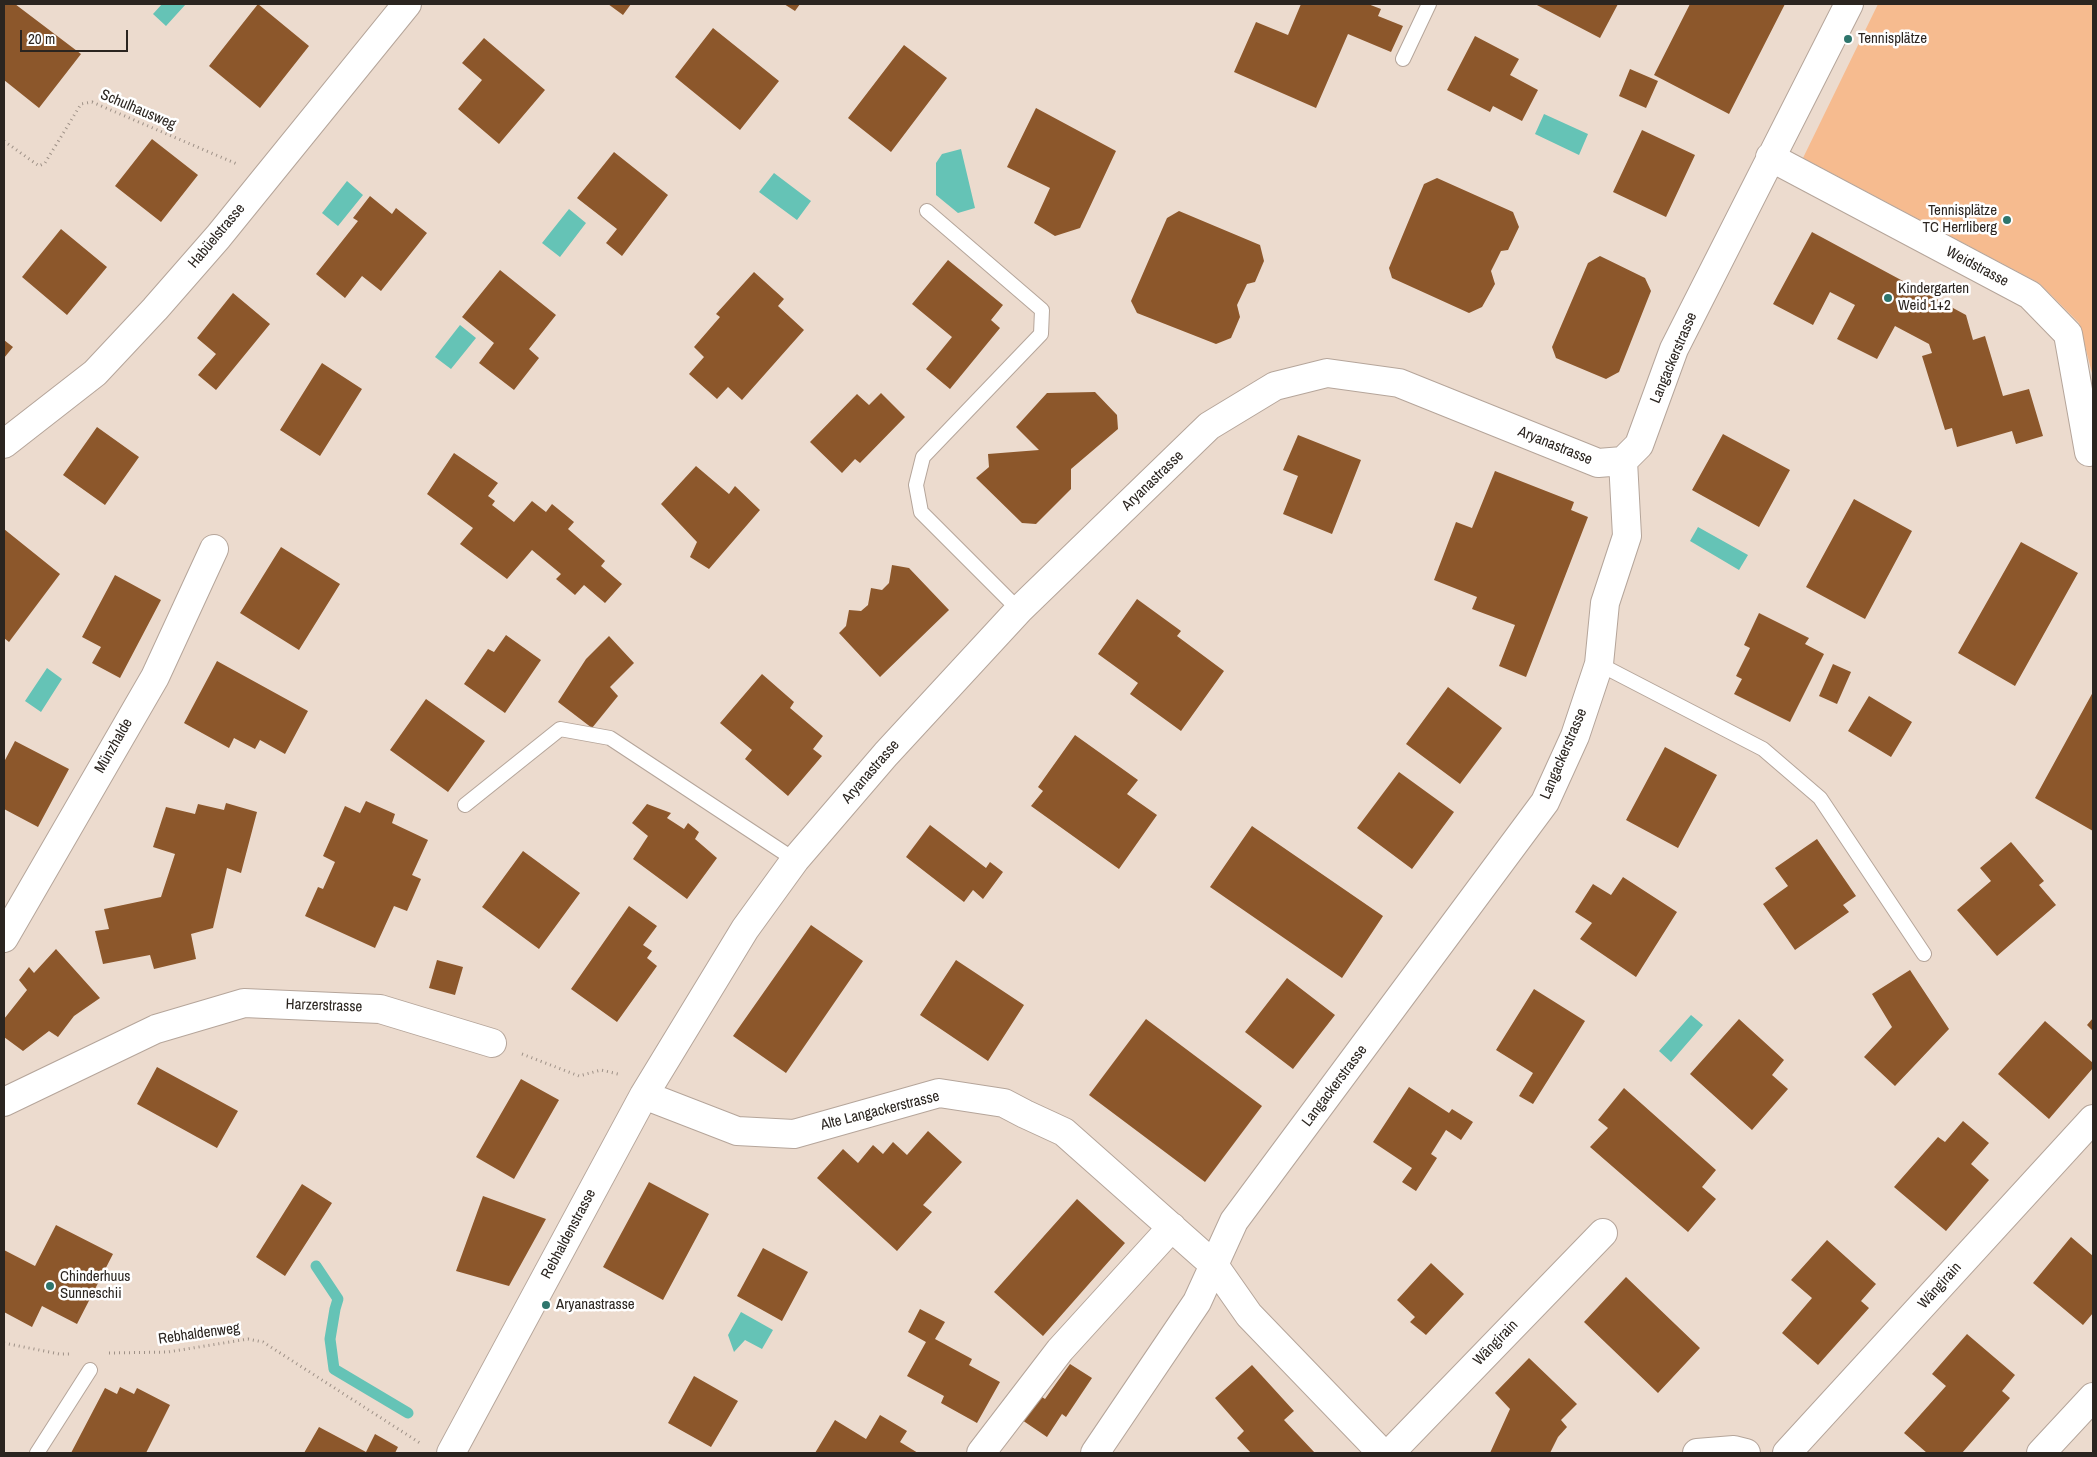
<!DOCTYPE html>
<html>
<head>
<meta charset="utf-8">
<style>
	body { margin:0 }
	#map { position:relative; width:2097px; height:1457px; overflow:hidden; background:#ecdbce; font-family:"Archivo Narrow",sans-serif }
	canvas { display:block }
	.frame { position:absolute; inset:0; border:5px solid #2b2520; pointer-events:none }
	.scale { position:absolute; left:20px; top:30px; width:108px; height:22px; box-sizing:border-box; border:2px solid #2b2520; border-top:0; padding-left:6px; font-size:15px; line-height:18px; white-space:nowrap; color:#2b2520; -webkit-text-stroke:4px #fff; paint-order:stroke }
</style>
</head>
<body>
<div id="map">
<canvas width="2097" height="1457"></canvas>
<div class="frame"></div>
<div class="scale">20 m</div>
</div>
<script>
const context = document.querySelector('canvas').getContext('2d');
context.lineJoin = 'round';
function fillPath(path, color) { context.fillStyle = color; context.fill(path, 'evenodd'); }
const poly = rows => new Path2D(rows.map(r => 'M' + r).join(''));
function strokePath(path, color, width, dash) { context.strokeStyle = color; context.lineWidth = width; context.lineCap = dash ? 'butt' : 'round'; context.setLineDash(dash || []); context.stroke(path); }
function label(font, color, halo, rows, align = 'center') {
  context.font = font + ' "Archivo Narrow",sans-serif'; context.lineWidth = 5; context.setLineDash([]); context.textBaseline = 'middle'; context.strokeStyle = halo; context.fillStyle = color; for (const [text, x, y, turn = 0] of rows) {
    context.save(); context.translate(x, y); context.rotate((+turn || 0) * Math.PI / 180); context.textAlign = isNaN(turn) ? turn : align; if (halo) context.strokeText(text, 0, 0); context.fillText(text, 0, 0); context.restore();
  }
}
const green = poly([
	[1878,4,2093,4,2093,377,2079,323,2039,283,1803,158]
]);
const water = poly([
	[162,4,186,4,166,26,153,14],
	[1544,114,1588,134,1579,155,1535,134],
	[961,149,975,208,958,213,936,195,936,163,942,154],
	[774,173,811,201,797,220,759,192],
	[347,181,363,195,338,226,322,213],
	[569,209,586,223,560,257,542,243],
	[460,325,476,338,451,369,435,357],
	[1698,527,1748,555,1739,570,1690,541],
	[47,668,62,679,41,712,25,701],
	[1691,1015,1703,1025,1671,1062,1659,1051],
	[741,1312,773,1330,762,1349,745,1340,734,1352,728,1335]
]);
const stream = poly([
	[316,1266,338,1299,335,1309,330,1339,334,1369,408,1413]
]);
const building = poly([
	[4,4,15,4,81,54,39,108,4,80],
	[258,4,309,46,260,108,209,66],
	[608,4,631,4,623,15],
	[784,4,800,4,795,11],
	[1301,4,1368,4,1381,9,1378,16,1403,26,1391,52,1348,34,1316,108,1234,72,1256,22,1288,35],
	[1535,4,1618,4,1600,38],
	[1690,4,1785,4,1729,114,1654,75],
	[713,28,779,81,740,130,675,77],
	[1475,36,1519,59,1510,75,1538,90,1522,121,1493,106,1490,112,1447,90],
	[484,38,545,90,499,144,458,109,482,80,462,63],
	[904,45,947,78,891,152,848,118],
	[1630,69,1658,81,1646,108,1619,96],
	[1036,108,1116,151,1080,228,1055,236,1034,223,1050,188,1007,167],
	[1642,130,1695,155,1666,217,1613,192],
	[152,139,198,175,161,222,115,186],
	[614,152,668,195,622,256,606,243,617,229,577,198],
	[1437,178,1513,212,1519,227,1508,250,1501,251,1491,271,1495,284,1482,307,1469,313,1392,278,1389,268,1424,184],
	[370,196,392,214,396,208,427,233,381,291,362,276,345,298,316,274,358,221,353,218],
	[1179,211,1260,245,1264,261,1255,282,1247,284,1237,305,1240,317,1231,338,1216,344,1137,313,1131,301,1167,218],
	[61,229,107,267,67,315,22,277],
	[1812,232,1966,315,1973,340,1985,336,2003,396,2029,389,2043,436,2016,444,2012,431,1957,447,1952,428,1945,430,1922,356,1932,353,1929,344,1895,326,1877,359,1837,339,1855,305,1830,292,1813,325,1773,304],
	[1600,256,1645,278,1651,291,1619,372,1606,379,1556,358,1552,347,1588,263],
	[948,260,1003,305,991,320,1000,328,950,389,926,369,952,337,912,304],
	[500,270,556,315,529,349,539,358,514,390,479,363,494,343,462,317],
	[754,272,784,299,778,306,804,330,742,400,728,387,717,399,689,374,704,357,694,347,720,317,716,314],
	[233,293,270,324,216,390,198,375,216,354,197,338],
	[4,340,13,347,4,358],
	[322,363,362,389,320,456,280,430],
	[1095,392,1117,415,1118,429,1071,469,1071,489,1036,524,1022,523,976,478,989,467,988,454,1039,450,1016,427,1047,393],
	[881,393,905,417,860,463,855,459,842,473,810,442,857,394,869,405],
	[97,427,139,457,105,505,63,475],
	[1723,434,1790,470,1759,527,1692,490],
	[1298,435,1361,460,1332,534,1283,514,1298,476,1283,470],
	[454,453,498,483,488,496,495,501,492,505,514,522,532,501,546,512,552,504,574,522,568,529,605,561,601,566,622,584,605,603,584,585,575,595,556,579,561,574,532,550,507,579,460,544,473,528,427,494],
	[696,466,729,494,735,486,760,510,709,569,690,557,697,542,661,504],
	[1495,471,1574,502,1571,510,1588,517,1526,677,1499,666,1515,625,1472,609,1477,597,1434,580,1456,522,1472,528],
	[1854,499,1912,531,1865,619,1806,587],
	[4,529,60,574,9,642,4,638],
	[2021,542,2078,573,2015,686,1958,653],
	[281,547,340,584,299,650,240,613],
	[892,565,909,568,949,610,880,677,839,633,846,626,849,610,861,611,868,605,871,588,882,590,889,583],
	[115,575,161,600,120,678,92,663,101,647,82,637],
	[1137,599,1181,631,1177,636,1224,671,1181,731,1130,694,1138,683,1098,654],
	[1759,613,1809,638,1805,644,1824,654,1790,722,1734,694,1742,679,1736,676,1750,648,1744,645],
	[506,635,541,660,505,713,464,684,488,649,494,652],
	[609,636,634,663,610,687,618,696,592,728,558,702,586,659],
	[217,661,308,711,285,754,260,740,255,749,234,738,229,748,184,723],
	[1833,664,1851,672,1837,704,1819,696],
	[762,674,794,702,790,708,823,736,813,749,822,756,788,796,745,759,752,750,720,723],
	[1448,687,1502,728,1460,784,1406,744],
	[2093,692,2093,831,2035,798],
	[1869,696,1912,722,1891,757,1848,731],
	[426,699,485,741,448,792,390,750],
	[1075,735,1138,780,1127,794,1157,815,1119,869,1031,806,1043,791,1038,787],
	[15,741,69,769,38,827,4,809,4,762],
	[1665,747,1717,775,1678,848,1626,820],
	[1399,772,1454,812,1412,869,1357,828],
	[366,801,395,814,392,823,428,840,412,875,421,879,407,911,394,906,375,948,305,916,318,887,323,889,335,862,323,856,345,806,360,813],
	[226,803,257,812,241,873,227,868,213,928,191,934,196,959,154,969,150,955,103,964,95,931,109,929,104,909,161,897,175,854,153,847,166,807,195,814,198,804,224,810],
	[647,804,671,813,667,818,684,829,688,823,699,832,695,839,717,858,687,899,633,859,648,836,632,823],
	[930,825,986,868,990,862,1003,872,983,899,973,890,964,902,906,857],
	[1252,826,1383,916,1342,978,1210,887],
	[1817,839,1856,896,1843,905,1849,912,1795,950,1763,904,1788,886,1775,868],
	[2011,842,2044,881,2039,885,2056,905,1997,956,1957,910,1991,881,1980,868],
	[523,851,580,893,539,949,482,907],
	[1623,877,1677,912,1636,977,1580,939,1592,923,1575,912,1593,884,1611,895],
	[629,906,657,926,643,945,652,951,647,958,657,966,617,1022,571,989],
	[811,925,863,961,786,1073,733,1036],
	[56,949,100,998,74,1016,58,1037,49,1031,23,1051,4,1037,4,1019,27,990,19,980,29,967,34,973],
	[437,960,463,967,455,995,429,988],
	[956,960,1024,1005,988,1061,920,1015],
	[1910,970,1949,1029,1895,1086,1864,1057,1892,1027,1872,994],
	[1287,978,1335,1015,1293,1069,1245,1032],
	[1534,989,1585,1021,1533,1104,1519,1096,1533,1073,1496,1050],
	[2093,1018,2093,1031,2087,1025],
	[1146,1019,1262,1106,1205,1182,1089,1095],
	[1739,1019,1784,1060,1772,1075,1788,1089,1752,1130,1690,1074],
	[2045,1021,2093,1063,2093,1068,2049,1119,1998,1074],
	[157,1067,238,1111,217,1148,137,1104],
	[521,1079,559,1100,514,1179,476,1157],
	[1409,1087,1449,1113,1452,1109,1473,1122,1461,1140,1446,1130,1431,1154,1437,1158,1416,1191,1402,1182,1412,1168,1373,1142],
	[1624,1088,1716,1170,1702,1187,1716,1199,1688,1232,1590,1147,1608,1128,1598,1120],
	[1963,1121,1989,1143,1971,1164,1989,1180,1946,1231,1894,1187,1938,1137,1945,1142],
	[928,1131,962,1162,923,1205,932,1212,897,1251,817,1178,843,1149,858,1163,873,1145,883,1154,893,1142,907,1155],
	[649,1182,709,1214,663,1300,603,1267],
	[302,1184,332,1203,285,1276,256,1257],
	[483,1196,546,1219,509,1286,456,1271],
	[1077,1199,1125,1243,1043,1336,994,1292],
	[56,1225,113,1254,77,1324,42,1306,32,1327,4,1312,4,1250,35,1266],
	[2071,1237,2093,1256,2093,1313,2083,1325,2033,1283],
	[1827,1240,1876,1284,1861,1301,1869,1308,1818,1365,1782,1333,1812,1298,1791,1280],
	[763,1248,808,1272,782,1321,737,1296],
	[1431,1263,1464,1294,1426,1335,1410,1322,1415,1317,1397,1300],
	[1626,1277,1700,1348,1658,1393,1584,1322],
	[920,1309,945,1322,935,1339,972,1359,969,1365,1000,1382,977,1423,941,1403,944,1396,907,1376,926,1342,908,1332],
	[1967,1334,2015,1375,2002,1391,2010,1398,1962,1453,1927,1453,1904,1433,1946,1386,1932,1374],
	[1529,1358,1577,1404,1561,1420,1567,1427,1558,1437,1550,1453,1490,1453,1510,1409,1495,1393],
	[1070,1364,1092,1378,1066,1417,1062,1414,1047,1437,1022,1420,1039,1395,1045,1399],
	[1252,1365,1294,1411,1284,1420,1315,1453,1251,1453,1237,1438,1244,1431,1215,1398],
	[694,1376,738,1401,711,1447,668,1423],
	[120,1387,134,1394,137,1388,170,1405,146,1453,71,1453,105,1388,117,1394],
	[880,1415,907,1431,900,1442,918,1453,815,1453,835,1420,866,1439],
	[319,1427,366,1452,375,1434,398,1447,395,1453,304,1453]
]);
const path = poly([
	[4,141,39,166,45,163,81,104,92,102,237,164],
	[522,1054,579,1076,601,1070,618,1074],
	[4,1343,59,1354,70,1354],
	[109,1353,168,1352,248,1339,263,1342,420,1443]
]);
const service = poly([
	[1403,59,1429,4],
	[927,211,1042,310,1041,334,923,457,916,485,921,512,1019,610],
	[1599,664,1763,749,1820,798,1924,954],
	[465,805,560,729,610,738,795,860],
	[37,1453,90,1370]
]);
const minor = poly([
	[1770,157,2030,295,2068,334,2089,452],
	[4,444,95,373,155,309,218,237,407,4],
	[4,938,155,677,214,549],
	[644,1095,737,1131,794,1134,939,1093,1004,1103,1025,1114,1064,1132,1214,1265,1249,1315,1382,1453],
	[4,1102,156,1029,244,1003,380,1009,492,1043],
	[451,1453,644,1095,745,929,795,860,886,754,1019,610,1209,426,1275,386,1327,373,1399,383,1598,463,1623,461],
	[981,1453,1060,1350,1172,1227],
	[1095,1453,1197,1302,1234,1221,1545,802,1575,736,1599,664,1605,603,1627,536,1623,461,1639,445,1674,349,1849,4],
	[1390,1453,1603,1233],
	[1697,1453,1734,1450,1746,1453],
	[1787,1453,2093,1119],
	[2041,1453,2093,1397]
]);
const markers = [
	[1848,39,5,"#2e756c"],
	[2007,220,5,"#2e756c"],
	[1888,298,5,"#2e756c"],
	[50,1286,5,"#2e756c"],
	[546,1305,5,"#2e756c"]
];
const poiNames = [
	["Tennisplätze",1858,39],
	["Tennisplätze",1997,211,"right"],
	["TC Herrliberg",1997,228,"right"],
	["Kindergarten",1898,289],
	["Weid 1+2",1898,306],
	["Chinderhuus",60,1277],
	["Sunneschii",60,1294],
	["Aryanastrasse",556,1305]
];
const streetNames = [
	["Schulhausweg",138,110,23],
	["Habüelstrasse",217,236,-50],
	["Weidstrasse",1977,267,28],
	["Langackerstrasse",1674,358,-67],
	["Aryanastrasse",1555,446,22],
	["Aryanastrasse",1153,481,-44],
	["Münzhalde",114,746,-60],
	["Langackerstrasse",1564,754,-67],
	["Aryanastrasse",871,772,-49],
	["Harzerstrasse",324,1006,2],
	["Langackerstrasse",1335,1086,-53],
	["Alte Langackerstrasse",880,1111,-14],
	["Rebhaldenstrasse",569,1234,-62],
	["Wängirain",1940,1286,-48],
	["Rebhaldenweg",199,1334,-8],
	["Wängirain",1496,1343,-46]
];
fillPath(green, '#f6bb8f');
fillPath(water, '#65c3b6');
strokePath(stream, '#65c3b6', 11);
fillPath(building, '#8c572b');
strokePath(service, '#b5a59a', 16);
strokePath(minor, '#b5a59a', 30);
strokePath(path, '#9e9187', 3, [1, 4]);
strokePath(service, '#fff', 14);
strokePath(minor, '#fff', 28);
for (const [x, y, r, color] of markers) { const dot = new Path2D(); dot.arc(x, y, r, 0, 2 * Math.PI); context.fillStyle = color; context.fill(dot); strokePath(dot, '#fff', 2); }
label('15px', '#2b2520', '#fff', poiNames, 'left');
label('15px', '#2b2520', '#fff', streetNames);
</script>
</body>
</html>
